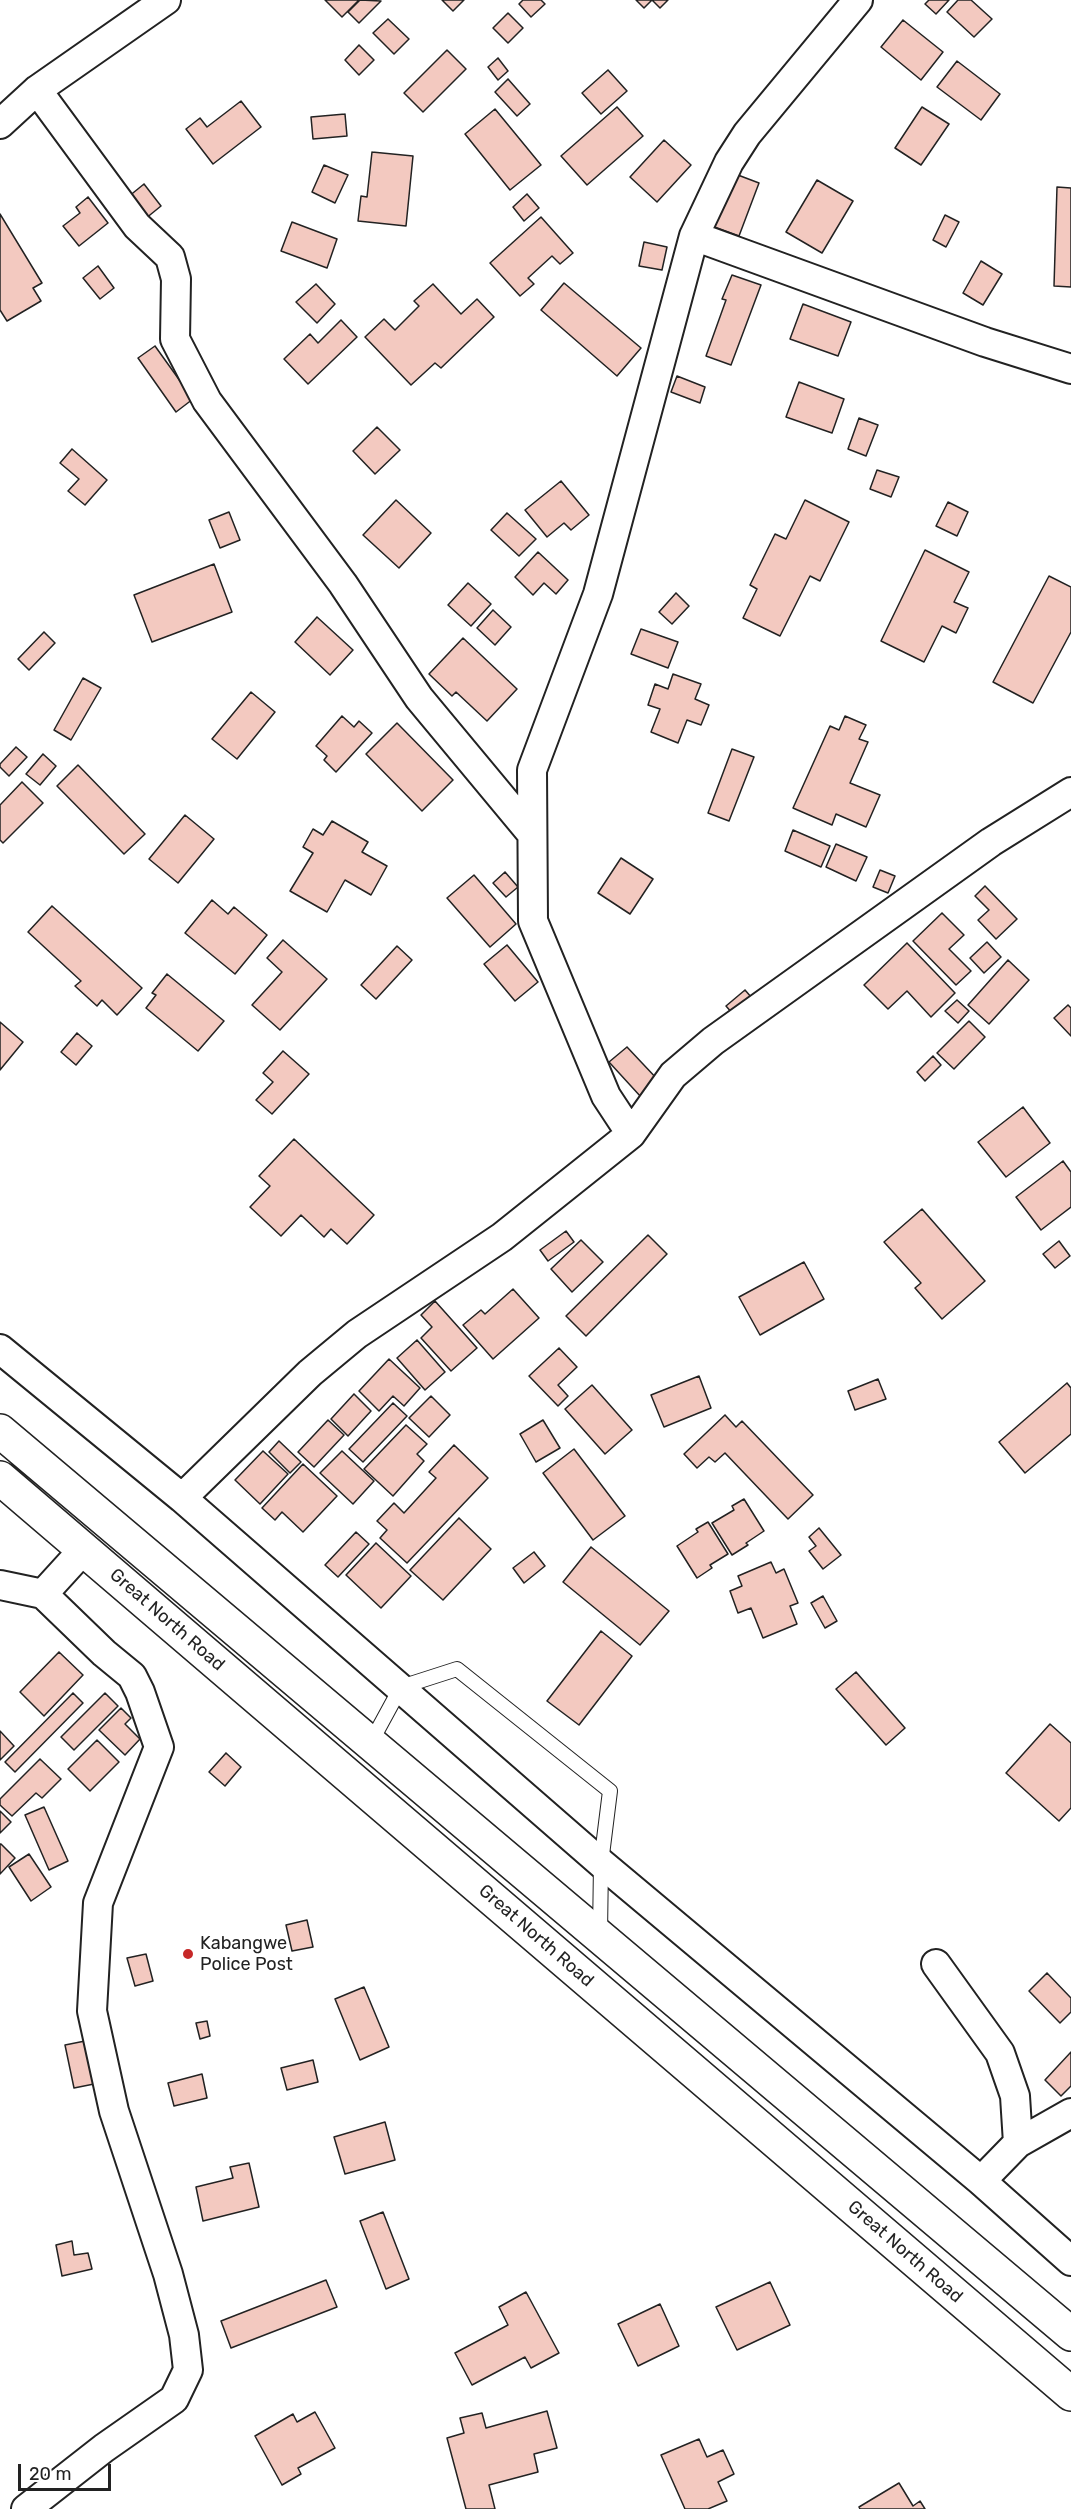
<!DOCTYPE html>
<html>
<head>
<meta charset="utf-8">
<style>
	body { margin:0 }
	#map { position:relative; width:1071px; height:2509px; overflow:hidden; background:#fff; font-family:Rubik,sans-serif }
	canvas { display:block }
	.scale { position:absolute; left:18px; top:2464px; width:93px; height:27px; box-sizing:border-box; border:3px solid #222; border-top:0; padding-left:8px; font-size:18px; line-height:21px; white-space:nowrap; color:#222; -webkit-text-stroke:4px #fff; paint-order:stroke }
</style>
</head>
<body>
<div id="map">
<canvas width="1071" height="2509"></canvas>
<div class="scale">20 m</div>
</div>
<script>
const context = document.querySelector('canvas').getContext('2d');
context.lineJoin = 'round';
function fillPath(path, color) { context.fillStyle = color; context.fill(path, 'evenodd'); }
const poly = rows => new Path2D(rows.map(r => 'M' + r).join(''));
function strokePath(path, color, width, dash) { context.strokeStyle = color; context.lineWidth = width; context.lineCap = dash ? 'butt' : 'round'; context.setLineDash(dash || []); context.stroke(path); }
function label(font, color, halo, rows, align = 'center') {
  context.font = font + ' Rubik,sans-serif'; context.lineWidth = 4.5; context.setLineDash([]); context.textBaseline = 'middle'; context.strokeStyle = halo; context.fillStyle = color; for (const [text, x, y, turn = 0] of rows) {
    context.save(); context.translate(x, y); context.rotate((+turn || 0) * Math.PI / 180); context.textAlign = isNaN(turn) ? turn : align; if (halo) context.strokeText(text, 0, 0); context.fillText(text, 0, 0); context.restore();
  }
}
const building = poly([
	[325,0,359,0,342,17,325,0],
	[360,0,381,1,359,23,348,12,360,0],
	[442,0,464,0,453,11,442,0],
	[523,0,541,0,545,4,531,17,519,4,523,0],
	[636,0,668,0,660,8,652,0,644,8,636,0],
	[929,0,949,0,936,14,925,4,929,0],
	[958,0,971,0,992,19,974,37,947,12,958,0],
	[508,13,523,28,508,43,493,28,508,13],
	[388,19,409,39,394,54,373,33,388,19],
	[903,20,943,52,921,80,881,47,903,20],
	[359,45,374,60,359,75,345,60,359,45],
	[447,50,466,69,423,112,404,93,447,50],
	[498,58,508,71,498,80,488,67,498,58],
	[957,61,1000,94,981,120,937,87,957,61],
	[608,70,627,91,601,114,582,93,608,70],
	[508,79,530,104,517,116,495,92,508,79],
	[241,101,261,127,213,164,186,129,200,118,207,127,241,101],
	[617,107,643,136,587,185,561,156,617,107],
	[922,107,949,124,921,165,895,148,922,107],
	[495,109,541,165,510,190,465,134,495,109],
	[345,114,347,136,313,139,311,117,345,114],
	[664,140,691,165,657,202,630,177,664,140],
	[372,152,413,156,406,226,358,221,361,196,367,197,372,152],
	[324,165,348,175,335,203,312,192,324,165],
	[730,172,759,183,739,236,709,225,730,172],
	[817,180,853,201,822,253,786,232,817,180],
	[144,184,161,206,145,219,128,197,144,184],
	[1057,187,1071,188,1071,287,1054,286,1057,187],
	[527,194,539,208,524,221,513,207,527,194],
	[88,197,108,223,79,246,63,226,80,213,76,207,88,197],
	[0,214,42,283,33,288,41,301,7,321,0,310,0,214],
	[945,215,959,222,946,247,933,240,945,215],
	[541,217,573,253,560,264,552,256,528,278,534,284,520,296,490,263,541,217],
	[292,222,337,239,327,268,281,251,292,222],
	[644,242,667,247,662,270,639,266,644,242],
	[981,261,1002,274,983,305,963,293,981,261],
	[98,266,114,288,100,299,83,278,98,266],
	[732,275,761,285,731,365,706,356,726,300,722,299,732,275],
	[564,283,641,348,617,376,541,310,564,283],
	[316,284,335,304,317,323,296,302,316,284],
	[433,284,461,314,477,299,494,317,441,368,435,363,411,385,365,337,384,319,395,330,419,306,414,301,433,284],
	[803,304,851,322,838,356,790,339,803,304],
	[341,320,357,337,308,384,284,359,310,334,318,343,341,320],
	[155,346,193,399,176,412,138,358,155,346],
	[677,376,705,387,700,403,671,392,677,376],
	[799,382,844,399,832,433,786,417,799,382],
	[859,418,878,425,866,456,848,449,859,418],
	[377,427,400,450,375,474,353,451,377,427],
	[72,449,107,480,85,505,68,491,79,479,60,463,72,449],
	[877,470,899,477,891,497,870,489,877,470],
	[561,481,589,515,571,530,564,523,547,537,525,510,561,481],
	[396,500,431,533,399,568,363,535,396,500],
	[805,500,849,522,820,581,810,576,780,636,743,618,757,589,750,585,775,534,786,539,805,500],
	[948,502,968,512,957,536,936,526,948,502],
	[229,512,240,540,220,548,209,520,229,512],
	[507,513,536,539,519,556,491,530,507,513],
	[925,550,969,572,954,602,968,608,956,633,942,626,924,662,881,641,925,550],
	[538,552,568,580,556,594,544,583,533,595,515,577,538,552],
	[214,564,232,612,152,642,134,595,214,564],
	[1049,576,1071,587,1071,632,1033,703,993,682,1049,576],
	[468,583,491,604,471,626,448,605,468,583],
	[676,593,689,606,672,624,659,612,676,593],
	[493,610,511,627,495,645,477,628,493,610],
	[317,617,353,650,330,675,295,642,317,617],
	[641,629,678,642,668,668,631,654,641,629],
	[44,632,55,643,29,670,18,659,44,632],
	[463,638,517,689,487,721,456,692,452,696,429,674,463,638],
	[673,674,701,684,695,699,709,705,701,725,687,720,678,743,651,732,660,709,648,705,655,684,668,689,673,674],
	[83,678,101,688,71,740,54,730,83,678],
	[251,692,275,712,237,759,212,739,251,692],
	[342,716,354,727,359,721,372,733,336,772,324,760,327,756,316,746,342,716],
	[845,716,866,725,859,739,868,742,850,783,880,795,866,827,836,814,832,825,793,808,830,726,839,730,845,716],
	[397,723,453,780,422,811,366,754,397,723],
	[16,747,27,757,9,776,0,767,0,764,16,747],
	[732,749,754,757,729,821,708,813,732,749],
	[43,754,56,766,40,785,26,774,43,754],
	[78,765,145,834,124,854,57,786,78,765],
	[22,782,43,803,3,843,0,840,0,805,22,782],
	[185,815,214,839,178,883,149,859,185,815],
	[332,821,368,842,362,852,387,866,371,895,345,880,327,912,290,891,313,853,303,847,313,829,323,835,332,821],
	[793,830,830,846,821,867,785,851,793,830],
	[836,844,867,857,856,881,826,867,836,844],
	[621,858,653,879,630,914,598,893,621,858],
	[880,870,895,876,888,893,873,887,880,870],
	[505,872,518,887,506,897,493,883,505,872],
	[474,875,516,924,490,947,447,898,474,875],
	[985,886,1017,919,996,939,978,920,989,910,975,896,985,886],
	[212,900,228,914,234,907,267,935,235,974,185,933,212,900],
	[52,906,142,988,117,1015,102,1000,97,1006,75,986,81,981,28,932,52,906],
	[942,913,964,935,949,949,971,971,956,985,913,941,942,913],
	[283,940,327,979,280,1030,252,1005,282,972,267,958,283,940],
	[987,942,1001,957,984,973,970,958,987,942],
	[907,943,955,993,931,1017,907,991,888,1009,864,985,907,943],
	[507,945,538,982,515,1001,484,964,507,945],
	[397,946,412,960,376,999,361,985,397,946],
	[1008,960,1029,980,989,1024,968,1005,1008,960],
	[167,974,224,1021,198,1051,146,1008,156,995,152,993,167,974],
	[745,990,758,1005,739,1021,726,1006,745,990],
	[957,1000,969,1011,958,1023,945,1011,957,1000],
	[1068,1005,1071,1008,1071,1036,1054,1018,1068,1005],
	[969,1021,985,1037,954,1069,937,1053,969,1021],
	[0,1022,23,1042,0,1070,0,1022],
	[77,1033,92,1046,76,1065,61,1052,77,1033],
	[627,1047,659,1081,641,1097,609,1062,627,1047],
	[283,1051,309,1074,272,1114,256,1100,273,1082,263,1073,283,1051],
	[933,1056,941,1065,925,1081,917,1072,933,1056],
	[1023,1107,1050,1143,1006,1177,978,1142,1023,1107],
	[294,1139,374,1215,347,1244,331,1229,324,1237,301,1215,281,1236,250,1207,270,1186,259,1176,294,1139],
	[1063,1161,1071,1172,1071,1207,1041,1230,1016,1197,1063,1161],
	[922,1209,985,1281,942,1319,915,1288,921,1283,884,1242,922,1209],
	[566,1231,574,1242,548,1261,540,1250,566,1231],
	[648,1235,667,1254,586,1336,566,1316,648,1235],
	[581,1240,603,1262,572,1292,551,1269,581,1240],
	[1059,1241,1070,1256,1055,1268,1043,1254,1059,1241],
	[804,1262,824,1299,760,1335,739,1297,804,1262],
	[513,1289,539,1318,493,1359,463,1325,481,1310,485,1314,513,1289],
	[435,1301,477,1348,451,1371,421,1338,432,1327,421,1315,435,1301],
	[417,1340,445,1372,425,1390,397,1358,417,1340],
	[559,1348,577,1367,558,1385,568,1396,558,1406,529,1376,559,1348],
	[389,1359,420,1388,404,1406,393,1396,379,1411,359,1391,389,1359],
	[699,1376,711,1408,664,1427,651,1395,699,1376],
	[878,1379,886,1399,855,1410,848,1391,878,1379],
	[1067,1383,1071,1388,1071,1434,1025,1473,999,1442,1067,1383],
	[592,1385,632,1430,605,1454,565,1409,592,1385],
	[354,1394,371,1411,348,1436,331,1419,354,1394],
	[431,1396,450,1415,429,1437,409,1418,431,1396],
	[393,1403,407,1416,363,1462,349,1449,393,1403],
	[725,1415,736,1427,742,1421,813,1495,788,1519,725,1453,715,1462,709,1457,697,1468,684,1454,725,1415],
	[328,1420,344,1435,314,1467,298,1452,328,1420],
	[543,1420,560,1448,536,1462,520,1434,543,1420],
	[406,1425,427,1444,417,1454,424,1461,393,1496,364,1469,406,1425],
	[279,1441,301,1462,290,1473,269,1452,279,1441],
	[454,1445,488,1478,407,1563,380,1538,387,1530,377,1521,394,1503,404,1513,436,1478,429,1472,454,1445],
	[574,1449,625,1516,593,1540,543,1473,574,1449],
	[263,1451,288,1474,260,1504,235,1480,263,1451],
	[342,1451,374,1481,353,1504,320,1473,342,1451],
	[303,1464,337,1496,303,1532,282,1512,275,1520,262,1508,303,1464],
	[744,1499,764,1531,746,1543,748,1545,732,1555,712,1523,734,1510,732,1506,744,1499],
	[459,1518,491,1549,443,1600,410,1570,459,1518],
	[708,1522,728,1554,710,1565,712,1568,697,1578,677,1546,698,1532,696,1529,708,1522],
	[819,1528,841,1555,823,1569,809,1551,816,1546,809,1537,819,1528],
	[356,1532,369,1544,338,1577,325,1565,356,1532],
	[376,1543,411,1576,381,1608,346,1575,376,1543],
	[591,1547,669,1611,640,1645,563,1582,591,1547],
	[534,1552,545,1566,524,1583,513,1568,534,1552],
	[771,1562,776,1573,784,1569,798,1603,790,1606,797,1624,763,1638,751,1608,738,1613,730,1591,742,1586,738,1576,771,1562],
	[823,1596,837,1621,825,1628,811,1603,823,1596],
	[601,1631,632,1656,579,1725,547,1701,601,1631],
	[59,1652,83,1675,44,1716,20,1692,59,1652],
	[856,1672,905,1728,886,1745,836,1689,856,1672],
	[73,1693,83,1703,15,1772,5,1762,73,1693],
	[105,1693,118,1706,74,1750,61,1737,105,1693],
	[121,1708,131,1718,125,1724,140,1739,125,1755,99,1730,121,1708],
	[1050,1724,1071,1743,1071,1808,1059,1821,1006,1773,1050,1724],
	[0,1731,14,1746,0,1760,0,1731],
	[97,1740,119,1762,90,1791,68,1769,97,1740],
	[226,1753,241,1767,225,1786,209,1772,226,1753],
	[40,1759,61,1779,42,1798,36,1793,12,1816,0,1805,0,1799,40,1759],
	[44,1807,68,1861,49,1870,25,1815,44,1807],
	[0,1811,11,1822,0,1833,0,1811],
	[1,1844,15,1858,0,1874,0,1844,1,1844],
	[29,1854,51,1887,31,1901,9,1867,29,1854],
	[307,1920,313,1947,292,1951,286,1925,307,1920],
	[146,1954,153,1981,135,1986,127,1958,146,1954],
	[1047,1973,1071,1998,1071,2012,1060,2023,1029,1991,1047,1973],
	[364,1987,389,2047,360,2060,335,1999,364,1987],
	[207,2021,210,2036,200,2039,196,2023,207,2021],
	[95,2039,104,2082,74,2088,65,2045,95,2039],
	[1071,2052,1071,2086,1061,2096,1045,2080,1071,2052],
	[313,2060,318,2082,287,2090,281,2068,313,2060],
	[202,2074,207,2098,174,2106,168,2083,202,2074],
	[385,2122,395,2160,345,2174,334,2137,385,2122],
	[249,2163,259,2207,203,2221,196,2187,233,2178,230,2167,249,2163],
	[383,2212,409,2279,386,2289,360,2221,383,2212],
	[72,2241,74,2255,88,2253,92,2269,62,2276,56,2245,72,2241],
	[326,2280,337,2307,231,2348,221,2321,326,2280],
	[770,2282,790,2325,737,2350,716,2307,770,2282],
	[526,2292,559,2353,531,2368,525,2357,472,2385,455,2353,508,2325,499,2307,526,2292],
	[660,2304,679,2346,638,2366,618,2324,660,2304],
	[547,2411,557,2448,534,2454,538,2472,489,2485,495,2509,466,2509,447,2438,464,2433,460,2418,482,2413,486,2428,547,2411],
	[315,2412,335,2448,298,2468,301,2474,282,2485,255,2436,293,2414,297,2422,315,2412],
	[699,2439,707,2457,723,2450,734,2474,718,2482,727,2501,708,2509,685,2509,661,2455,699,2439],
	[899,2483,913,2506,920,2501,925,2509,860,2509,859,2507,899,2483]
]);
const service = poly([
	[370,1744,401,1687,457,1669,610,1791,601,1863,600,1934]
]);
const minor = poly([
	[37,90,137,226,170,257,176,279,175,339,207,401,343,584,419,698,532,834],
	[0,124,37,90,166,0],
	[694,236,985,342,1071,369],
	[631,1134,606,1096,533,921,532,770,598,594,694,236,729,162,747,134,858,0],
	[0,1349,182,1498,601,1863,981,2181,1071,2261],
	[182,1498,310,1373,357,1334,502,1237,631,1134,673,1075,713,1041,991,842,1071,792],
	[0,1585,43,1594],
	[936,1964,1000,2053,1015,2096,1018,2143,981,2181],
	[1018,2143,1071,2113],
	[26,2509,104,2448,174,2399,188,2370,184,2335,168,2274,114,2111,92,2011,98,1903,159,1747,140,1692,132,1676,104,1653,43,1594,84,1549]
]);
const primary = poly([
	[0,1431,1071,2334],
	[0,1478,1071,2394]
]);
const markers = [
	[188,1954,6,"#c62828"]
];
const streetNames = [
	["Great North Road",167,1620,41],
	["Great North Road",536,1936,41],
	["Great North Road",905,2252,41]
];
const poiNames = [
	["Kabangwe",200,1944],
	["Police Post",200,1965]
];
fillPath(building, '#f3c9c0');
strokePath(building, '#222', 1.5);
strokePath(service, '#222', 16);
strokePath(minor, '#222', 32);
strokePath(primary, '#222', 36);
strokePath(service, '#fff', 14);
strokePath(minor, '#fff', 28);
strokePath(primary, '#fff', 33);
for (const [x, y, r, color] of markers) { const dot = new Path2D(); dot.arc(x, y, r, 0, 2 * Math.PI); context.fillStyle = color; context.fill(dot); strokePath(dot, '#fff', 2); }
label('18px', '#222', '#fff', streetNames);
label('18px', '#222', '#fff', poiNames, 'left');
</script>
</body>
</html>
